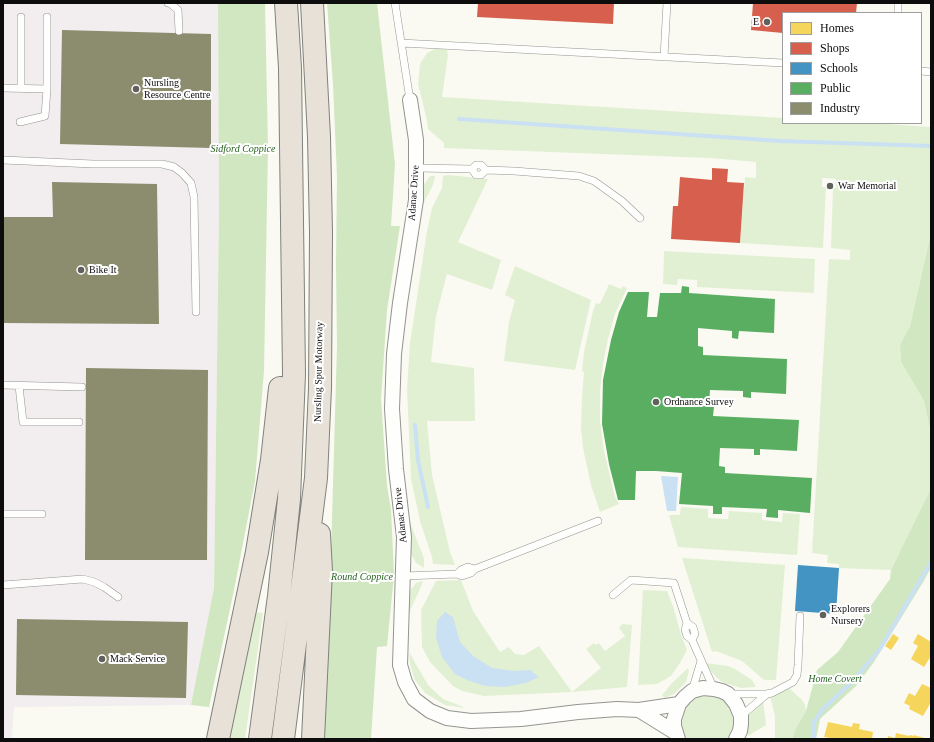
<!DOCTYPE html>
<html>
<head>
<meta charset="utf-8">
<style>
	body { margin:0 }
	#map { position:relative; width:934px; height:742px; overflow:hidden; background:#fafaf2; font-family:"Times New Roman",serif }
	canvas { display:block }
	.frame { position:absolute; inset:0; border:4px solid #0d0d0d; pointer-events:none }
	.legend { position:absolute; left:782px; top:12px; width:140px; height:112px; box-sizing:border-box; background:#fff; border:1px solid #9e9e9e; margin:0; padding:5px 7px; list-style:none; font-size:12px; color:#0d0d0d }
	.legend li { display:flex; align-items:center; gap:8px; height:20px }
	.legend b { width:20px; border:1px solid #9e9e9e }
</style>
</head>
<body>
<div id="map">
<canvas width="934" height="742"></canvas>
<div class="frame"></div>
<ul class="legend">
<li><b style="height:11px;background:#f6d55c"></b>Homes</li>
<li><b style="height:11px;background:#d6604d"></b>Shops</li>
<li><b style="height:11px;background:#4393c3"></b>Schools</li>
<li><b style="height:11px;background:#5aae61"></b>Public</li>
<li><b style="height:11px;background:#8c8c6e"></b>Industry</li>
</ul>
</div>
<script>
const context = document.querySelector('canvas').getContext('2d');
context.lineJoin = 'round';
function fillPath(path, color) { context.fillStyle = color; context.fill(path, 'evenodd'); }
const poly = rows => new Path2D(rows.map(r => 'M' + r).join(''));
function strokePath(path, color, width, dash) { context.strokeStyle = color; context.lineWidth = width; context.lineCap = dash ? 'butt' : 'round'; context.setLineDash(dash || []); context.stroke(path); }
function label(font, color, halo, rows, align = 'center') {
  context.font = font + ' "Times New Roman",serif'; context.lineWidth = 4; context.setLineDash([]); context.textBaseline = 'middle'; context.strokeStyle = halo; context.fillStyle = color; for (const [text, x, y, turn = 0] of rows) {
    context.save(); context.translate(x, y); context.rotate((+turn || 0) * Math.PI / 180); context.textAlign = isNaN(turn) ? turn : align; if (halo) context.strokeText(text, 0, 0); context.fillText(text, 0, 0); context.restore();
  }
}
const industrial = poly([
	[3,3,218,3,219,213,214,588,191,705,14,707,12,739,3,739]
]);
const green = poly([
	[437,48,447,50,448,55,442,97,783,118,783,123,871,123,931,127,931,233,910,326,900,345,901,362,924,401,931,434,931,492,891,570,839,568,839,564,827,563,828,555,812,553,829,259,850,260,850,250,831,248,833,188,836,188,836,179,822,178,822,187,826,187,823,248,740,243,745,177,756,178,756,162,710,158,444,148,444,143,428,129,426,116,418,84,420,64,427,53],
	[448,175,488,179,458,242,501,260,492,290,447,274,436,316,431,362,474,368,475,421,427,421,432,475,450,552,455,565,433,564,432,557,420,521,411,479,407,389,410,343,427,231,432,208,442,188,443,176],
	[430,176,435,176,433,185,421,208,423,186],
	[664,251,815,259,814,293,697,287,697,280,678,279,677,285,663,284],
	[515,266,591,300,575,370,504,361,509,322,515,300,505,295],
	[609,284,621,289,623,286,627,288,615,314,608,339,603,364,600,391,600,421,604,451,615,497,619,504,600,512,591,485,583,448,581,427,582,397,584,372,582,371,584,352,593,311,596,303,600,304],
	[681,507,708,509,708,518,728,519,729,511,762,513,762,520,782,522,783,513,800,514,797,555,678,547,669,515,680,515],
	[409,520,422,553,424,559,424,568,416,563,411,554],
	[682,558,785,565,776,680,764,680,742,661,716,651,712,652],
	[461,580,473,611,500,652,509,647,515,654,524,655,539,646,572,692,601,668,586,649,594,643,596,645,599,643,605,651,625,636,619,628,622,624,632,625,627,687,572,692,484,696,462,691,453,686,430,662,422,647,421,610,436,581],
	[423,581,420,589,408,615,409,592,416,583],
	[643,590,667,591,673,606,681,635,687,650,680,663,671,676,657,684,638,685],
	[255,612,263,613,245,739,227,739],
	[409,652,428,685,443,699,466,708,445,705,425,693,415,680,410,664],
	[705,663,728,666,735,669,752,680,756,687,741,688,722,682,713,674],
	[688,668,689,671,686,682,674,694,665,698,662,695,672,683],
	[789,688,802,700,805,705,806,711,796,728,792,739,775,739,775,716,770,696],
	[710,693,726,700,732,707,736,724,730,739,685,739,682,735,679,727,681,710,693,697],
	[763,701,766,725,748,736,747,729,748,716]
]);
const forest = poly([
	[218,3,265,3,268,147,264,371,255,481,234,590,209,707,191,705,214,588,219,213],
	[327,3,377,3,395,164,391,226,400,226,387,310,381,399,387,486,391,509,394,575,387,646,377,647,371,739,322,739,331,554,337,346,336,265,337,177,333,84],
	[931,233,931,434,924,401,901,362,900,345,910,326],
	[931,489,931,568,922,584,874,662,856,686,820,719,816,739,792,739,796,728,806,711,817,670,838,652,890,579,891,570]
]);
const water = poly([
	[661,476,678,477,676,511,667,511],
	[445,612,453,617,460,642,473,656,492,668,514,671,530,670,539,677,526,683,505,687,485,686,467,680,455,674,442,657,436,638,437,621]
]);
const homes = poly([
	[893,634,899,638,891,650,885,646],
	[918,634,931,642,931,656,924,667,911,659,918,646,913,643],
	[922,684,931,688,931,702,923,716,909,709,910,706,904,703,909,693,915,696],
	[828,722,852,727,853,723,860,724,859,729,873,732,872,739,835,739,824,737],
	[896,733,909,736,910,735,914,736,914,735,928,739,888,739,888,736,895,738]
]);
const shops = poly([
	[478,3,614,3,613,24,477,17],
	[753,3,857,3,856,13,783,13,783,33,751,30],
	[712,168,728,169,727,182,744,183,740,243,671,239,673,206,678,206,680,177,712,180]
]);
const schools = poly([
	[798,565,839,568,836,614,795,611]
]);
const public = poly([
	[682,286,689,287,689,293,775,299,774,333,739,331,738,339,732,338,732,331,698,328,698,346,703,347,703,355,787,359,786,394,751,392,751,398,743,397,743,391,710,390,709,407,714,407,713,416,799,420,797,451,760,449,760,455,754,455,754,449,720,448,719,466,725,467,725,473,812,478,810,513,778,510,778,518,766,517,767,509,722,507,722,514,713,514,713,506,679,504,682,473,656,471,636,471,635,500,618,500,609,464,602,424,603,380,611,340,619,312,628,292,649,292,647,317,657,317,660,293,681,293]
]);
const industry = poly([
	[62,30,211,34,211,148,60,144],
	[52,182,157,184,159,324,3,323,3,217,53,217],
	[86,368,208,370,207,560,85,560],
	[17,619,188,622,186,698,16,695]
]);
const stream = poly([
	[459,119,780,141,931,146],
	[415,425,418,460,428,507],
	[813,739,814,722,824,708,854,680,880,649,931,562]
]);
const service = poly([
	[168,3,171,4,178,10,179,31],
	[395,3,410,100],
	[898,13,898,3],
	[401,43,783,63],
	[664,57,667,3],
	[921,71,931,72],
	[3,88,47,89,47,17],
	[21,88,21,17],
	[20,122,45,116,47,89],
	[3,160,93,164,162,164,174,167,182,173,191,183,194,197,196,312],
	[417,168,472,169,476,165,481,165,486,170],
	[472,169,476,175,481,175,486,170,514,171,579,176,594,181,622,201,640,218],
	[3,385,82,387],
	[19,386,23,422,79,422],
	[3,514,42,514],
	[457,574,461,570,468,567,475,569],
	[404,576,457,574,462,576,471,573,475,569,598,521],
	[3,585,83,579,94,582,104,587,118,597],
	[613,595,631,580,674,583,687,623,693,627,695,634,692,640],
	[687,623,685,630,687,636,692,640,714,689],
	[692,691,701,661],
	[728,694,767,694,772,693,793,682,797,675,798,665,800,616],
	[741,716,767,694]
]);
const minor = poly([
	[410,100,416,140,416,200,400,303,394,354,392,409,396,469,404,537,400,665,405,682,414,699,430,711,447,718,471,721,521,719,578,712,617,709,639,710,679,704],
	[639,710,676,733],
	[678,739,674,726,674,719,679,704,685,697,692,691,703,688,714,689,722,691,728,694,736,704,741,716,741,724,740,731,736,739]
]);
const motorway = poly([
	[218,739,257,552,272,460,280,388],
	[260,739,279,596,289,499,294,374,290,68,286,3],
	[283,739,316,478,320,388,321,233,319,137,312,3],
	[313,739,321,571,319,534]
]);
const markers = [
	[767,22,4,"#60605d"],
	[136,89,4,"#60605d"],
	[830,186,4,"#60605d"],
	[81,270,4,"#60605d"],
	[656,402,4,"#60605d"],
	[823,615,4,"#60605d"],
	[102,659,4,"#60605d"]
];
const poiNames = [
	["E",759,22,"right"],
	["Nursling",144,83],
	["Resource Centre",144,95],
	["War Memorial",838,186],
	["Bike It",89,270],
	["Ordnance Survey",664,402],
	["Explorers",831,609],
	["Nursery",831,621],
	["Mack Service",110,659]
];
const parkNames = [
	["Sidford Coppice",243,149],
	["Round Coppice",362,577],
	["Home Covert",835,679]
];
const streetNames = [
	["Adanac Drive",414,193,-86],
	["Nursling Spur Motorway",319,372,-89],
	["Adanac Drive",401,515,-96]
];
fillPath(industrial, '#f2edee');
fillPath(green, '#e1f0d3');
fillPath(forest, '#d0e7c2');
fillPath(water, '#cae0f3');
fillPath(homes, '#f6d55c');
fillPath(shops, '#d6604d');
fillPath(schools, '#4393c3');
fillPath(public, '#5aae61');
fillPath(industry, '#8c8c6e');
strokePath(stream, '#cae0f3', 4);
strokePath(service, '#949490', 8);
strokePath(minor, '#949490', 16);
strokePath(motorway, '#81817d', 24);
strokePath(service, '#fefefd', 7);
strokePath(minor, '#fefefd', 14);
strokePath(motorway, '#e8e1d7', 22);
for (const [x, y, r, color] of markers) { const dot = new Path2D(); dot.arc(x, y, r, 0, 2 * Math.PI); context.fillStyle = color; context.fill(dot); strokePath(dot, '#fff', 1.5); }
label('10px', '#0d0d0d', '#fff', poiNames, 'left');
label('italic 10px', '#276121', '#fff', parkNames);
label('10px', '#0d0d0d', '#fff', streetNames);
</script>
</body>
</html>
